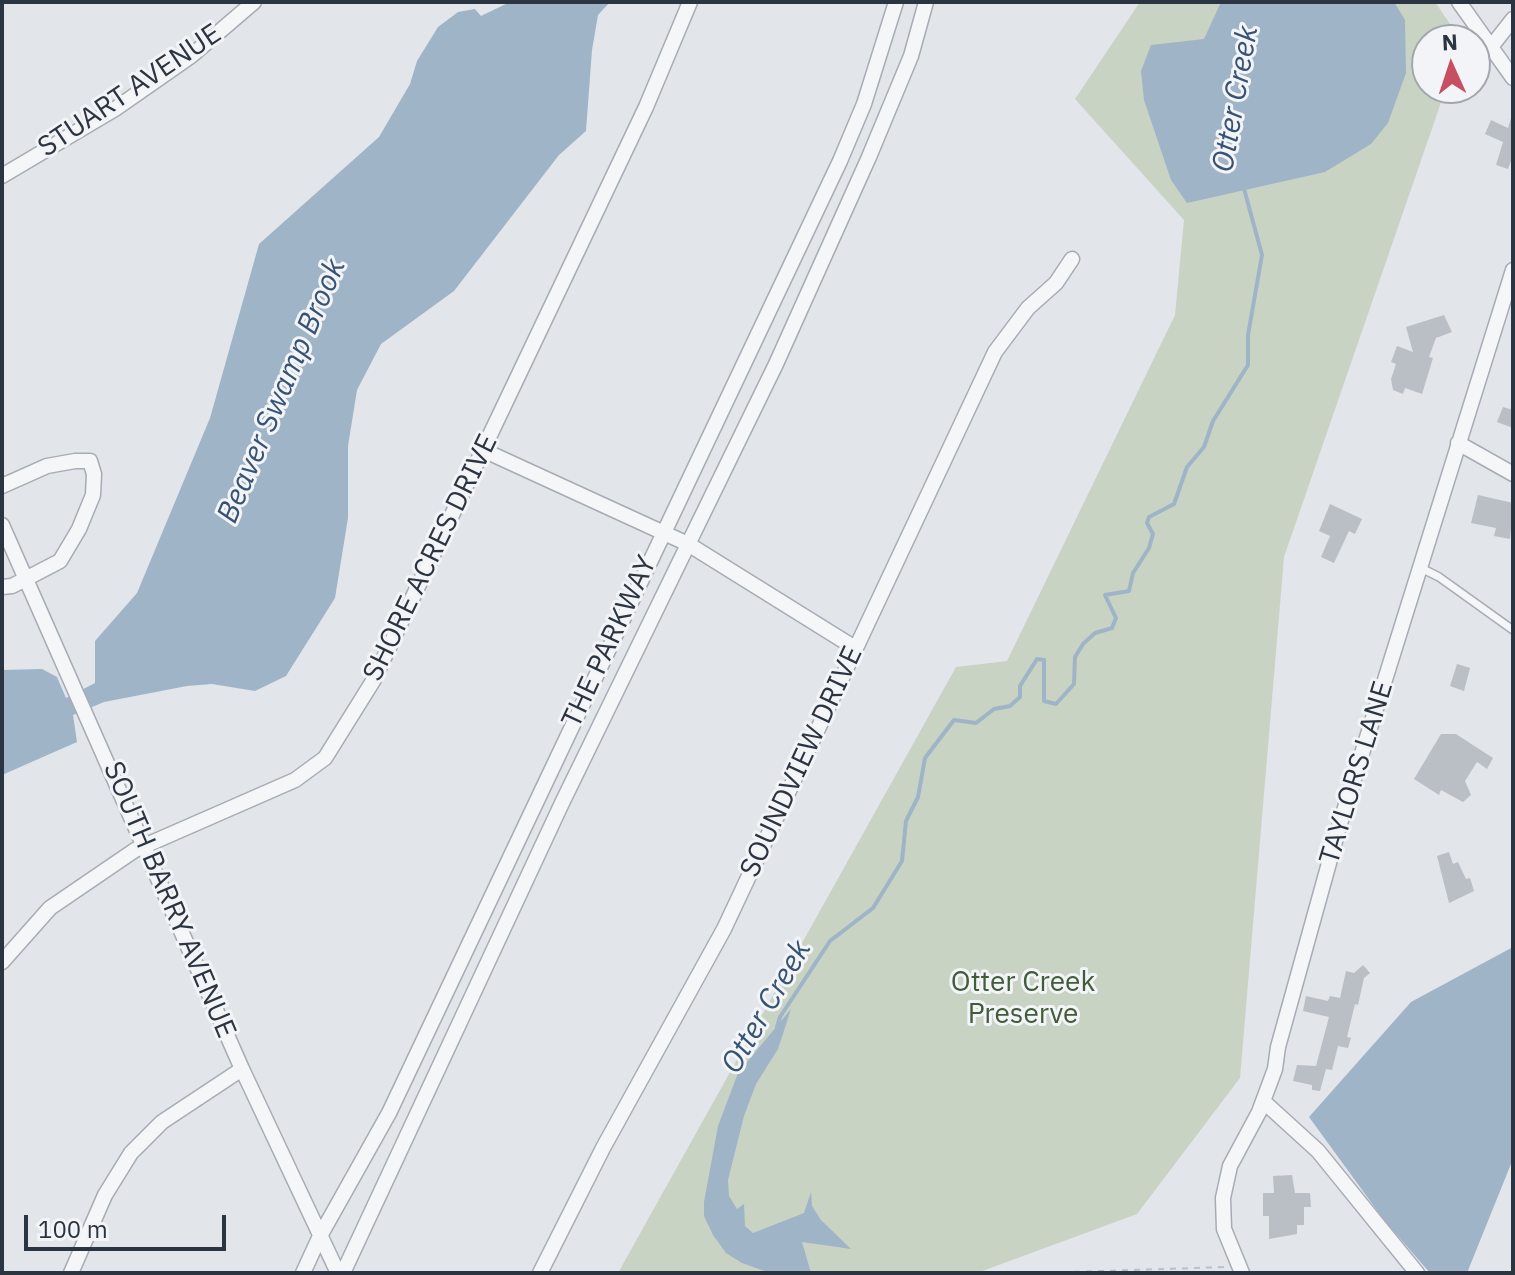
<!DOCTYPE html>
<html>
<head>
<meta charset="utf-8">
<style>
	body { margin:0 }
	#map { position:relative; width:1515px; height:1275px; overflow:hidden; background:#e2e5ea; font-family:"IBM Plex Sans",sans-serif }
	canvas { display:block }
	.frame { position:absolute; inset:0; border:4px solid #2b3441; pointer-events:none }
	.north { position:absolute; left:1411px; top:24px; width:80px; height:80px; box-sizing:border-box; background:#f2f4f7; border:2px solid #a2a7ae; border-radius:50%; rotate:357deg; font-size:22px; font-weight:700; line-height:32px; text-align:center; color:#2b3441 }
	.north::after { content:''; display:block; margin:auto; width:28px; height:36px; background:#c74f64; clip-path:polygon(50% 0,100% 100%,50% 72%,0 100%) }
	.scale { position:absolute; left:24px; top:1215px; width:202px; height:36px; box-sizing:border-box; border:4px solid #2b3441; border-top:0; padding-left:10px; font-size:24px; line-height:28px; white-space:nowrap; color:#2b3441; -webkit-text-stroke:6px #f2f4f7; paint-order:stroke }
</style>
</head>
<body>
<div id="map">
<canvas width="1515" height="1275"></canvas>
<div class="frame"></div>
<div class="north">N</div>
<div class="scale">100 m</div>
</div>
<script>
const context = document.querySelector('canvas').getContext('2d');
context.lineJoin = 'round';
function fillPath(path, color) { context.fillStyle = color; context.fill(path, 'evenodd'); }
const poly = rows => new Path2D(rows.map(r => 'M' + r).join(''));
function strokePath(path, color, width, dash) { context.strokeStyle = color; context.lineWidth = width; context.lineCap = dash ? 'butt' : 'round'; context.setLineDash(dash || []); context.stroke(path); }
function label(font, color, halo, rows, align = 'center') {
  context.font = font + ' "IBM Plex Sans",sans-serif'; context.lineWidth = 6; context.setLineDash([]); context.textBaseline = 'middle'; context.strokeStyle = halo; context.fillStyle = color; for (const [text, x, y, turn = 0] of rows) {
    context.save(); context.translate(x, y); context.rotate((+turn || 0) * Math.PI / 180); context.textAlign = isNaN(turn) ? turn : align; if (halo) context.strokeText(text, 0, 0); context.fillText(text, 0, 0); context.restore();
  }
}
const green = poly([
	[1140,2,1435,2,1461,40,1427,40,1427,88,1446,88,1284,557,1240,1078,1137,1214,977,1273,618,1273,956,667,1007,661,1175,315,1184,220,1075,99]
]);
const water = poly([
	[510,2,610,2,598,15,592,50,586,131,559,155,454,291,381,344,357,390,348,446,348,518,335,598,286,676,255,691,212,684,187,686,104,702,73,715,77,742,2,775,2,670,42,669,57,677,66,698,95,683,95,641,137,593,210,418,259,244,379,137,410,84,417,61,438,27,458,12,475,9,481,16],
	[1221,2,1394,2,1405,20,1406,73,1388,123,1371,144,1325,172,1187,203,1171,180,1144,100,1141,71,1151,45,1204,39],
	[1513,947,1513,1159,1467,1273,1430,1273,1384,1220,1309,1117,1411,1002],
	[791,1009,778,1049,756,1084,744,1116,728,1180,729,1196,737,1209,744,1204,745,1226,753,1233,804,1213,811,1192,812,1206,821,1220,851,1249,802,1242,811,1273,770,1273,742,1263,726,1253,713,1235,704,1216,704,1202,718,1126,738,1073]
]);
const stream = poly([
	[777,1027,780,1017,830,941,873,908,902,861,906,821,918,797,925,758,954,720,976,723,994,709,1010,706,1020,697,1020,686,1037,659,1044,660,1044,701,1056,704,1074,684,1075,657,1083,644,1095,633,1112,628,1116,618,1105,595,1129,591,1133,573,1149,548,1153,534,1147,523,1149,517,1174,504,1187,467,1204,447,1213,421,1248,365,1248,335,1262,255,1243,185]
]);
const building = poly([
	[1511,118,1513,156,1508,169,1496,165,1503,142,1485,134,1491,120,1508,128],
	[1444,315,1452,332,1436,338,1429,357,1433,358,1422,394,1405,388,1403,394,1393,390,1391,379,1396,364,1391,362,1397,346,1413,352,1406,327],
	[1503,407,1513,410,1513,428,1497,422],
	[1478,495,1513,503,1510,539,1494,536,1496,528,1471,523],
	[1330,504,1362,519,1355,534,1349,531,1334,563,1321,557,1330,536,1319,531],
	[1457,664,1470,668,1464,691,1450,686],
	[1441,734,1456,734,1493,758,1487,769,1477,762,1465,781,1471,795,1463,802,1441,790,1439,795,1414,779],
	[1449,852,1453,864,1458,862,1466,879,1470,878,1474,891,1449,903,1437,856],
	[1363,965,1370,973,1364,978,1358,1005,1355,1004,1347,1037,1351,1038,1348,1048,1338,1046,1332,1070,1326,1069,1320,1091,1312,1090,1312,1085,1293,1081,1297,1065,1316,1066,1329,1017,1303,1011,1306,996,1328,1001,1330,996,1340,998,1346,971,1354,973],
	[1292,1175,1295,1193,1310,1193,1311,1207,1304,1207,1304,1225,1297,1225,1297,1234,1269,1239,1269,1216,1263,1216,1263,1193,1274,1193,1273,1176]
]);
const path = poly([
	[1038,1273,1225,1267]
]);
const lane = poly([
	[1421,568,1439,577,1513,630]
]);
const street = poly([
	[1459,2,1513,78],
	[1491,47,1513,19],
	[2,176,115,109,191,56,254,2],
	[1458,443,1513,474],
	[483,450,688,544,855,648],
	[2,486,47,466,75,461,90,461,94,474,93,495,79,529,60,561,12,586,2,587],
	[2,525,242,1069,338,1273],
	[2,962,50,908,135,850,295,780,325,758,373,681,646,107,690,2],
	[1263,1101,1318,1151,1417,1273],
	[71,1273,105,1195,131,1153,162,1122,242,1069],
	[303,1273,320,1236,389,1113,840,161,864,104,896,2],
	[343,1273,562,803,776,364,869,157,911,56,926,2],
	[540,1273,603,1148,724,929,995,352,1028,308,1056,283,1072,259],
	[1242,1273,1224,1229,1223,1198,1230,1166,1259,1112,1275,1069,1278,1047,1339,827,1513,270]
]);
const streetNames = [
	["STUART AVENUE",130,91,-34],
	["SHORE ACRES DRIVE",431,558,-64],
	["THE PARKWAY",610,642,-65],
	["SOUNDVIEW DRIVE",802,762,-65],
	["TAYLORS LANE",1357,773,-73],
	["SOUTH BARRY AVENUE",169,900,67]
];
const parkNames = [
	["Otter Creek",1023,983],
	["Preserve",1023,1015]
];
const waterNames = [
	["Otter Creek",1236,99,-80],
	["Beaver Swamp Brook",282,391,-67],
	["Otter Creek",767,1007,-60]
];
fillPath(green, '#c8d3c4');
fillPath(water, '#a0b4c8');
strokePath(stream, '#a0b4c8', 4);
fillPath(building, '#babfc6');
strokePath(lane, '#a7acb4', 10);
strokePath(street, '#a7acb4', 17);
strokePath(path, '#bcc0c5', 2, [6, 6]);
strokePath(lane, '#f5f6f8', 7);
strokePath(street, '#f5f6f8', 14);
label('28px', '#2b3441', '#f2f4f7', streetNames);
label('28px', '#415c39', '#f2f4f7', parkNames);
label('italic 30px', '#375373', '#f2f4f7', waterNames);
</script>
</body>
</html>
